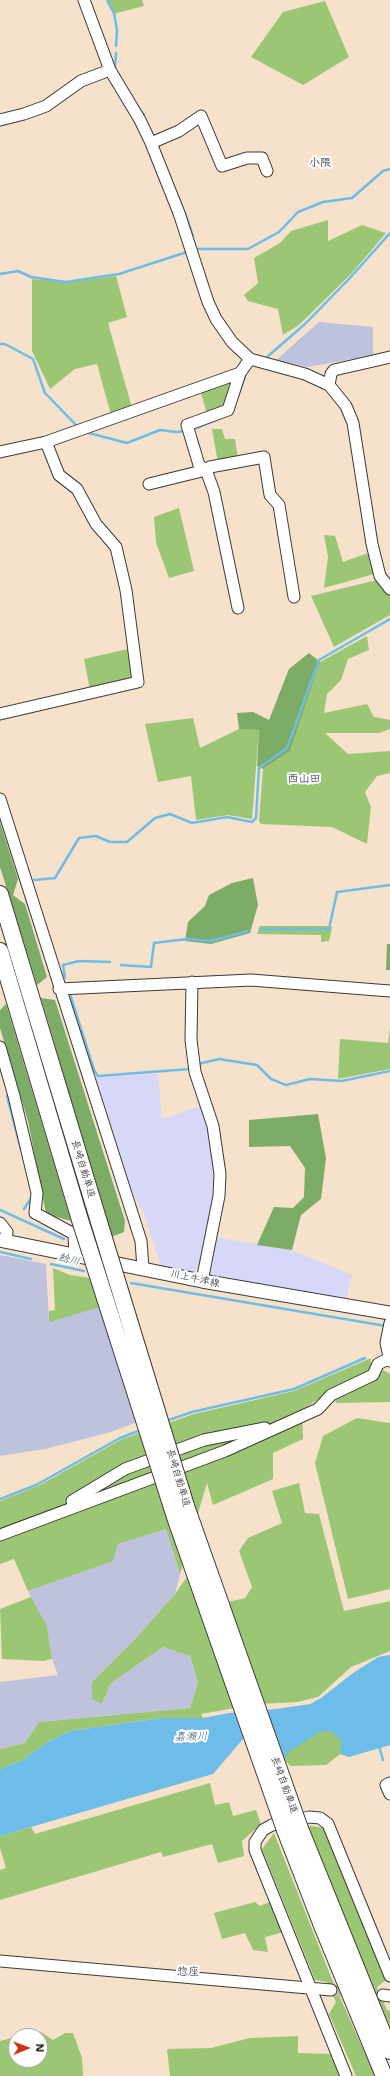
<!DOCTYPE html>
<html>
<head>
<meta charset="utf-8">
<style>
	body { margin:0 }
	#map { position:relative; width:390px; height:2076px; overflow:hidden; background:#f6e1ca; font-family:"Shantell Sans",sans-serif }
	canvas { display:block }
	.north { position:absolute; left:8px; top:2028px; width:40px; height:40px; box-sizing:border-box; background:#fff; border:1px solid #a4a4a4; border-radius:50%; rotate:89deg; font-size:11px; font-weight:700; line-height:16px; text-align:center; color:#1c1c1c }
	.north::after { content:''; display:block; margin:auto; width:14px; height:18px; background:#c8321e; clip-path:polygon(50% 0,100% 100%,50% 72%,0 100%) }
</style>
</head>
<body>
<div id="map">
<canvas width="390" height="2076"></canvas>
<div class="north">N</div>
</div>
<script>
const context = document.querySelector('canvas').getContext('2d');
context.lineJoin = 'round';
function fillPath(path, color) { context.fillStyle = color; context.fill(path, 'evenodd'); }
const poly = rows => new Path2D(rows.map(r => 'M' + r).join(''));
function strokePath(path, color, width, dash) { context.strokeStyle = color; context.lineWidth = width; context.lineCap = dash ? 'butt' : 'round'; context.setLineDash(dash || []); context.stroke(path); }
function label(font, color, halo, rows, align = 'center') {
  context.font = font + ' "Shantell Sans","Klee One",sans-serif'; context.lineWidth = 4; context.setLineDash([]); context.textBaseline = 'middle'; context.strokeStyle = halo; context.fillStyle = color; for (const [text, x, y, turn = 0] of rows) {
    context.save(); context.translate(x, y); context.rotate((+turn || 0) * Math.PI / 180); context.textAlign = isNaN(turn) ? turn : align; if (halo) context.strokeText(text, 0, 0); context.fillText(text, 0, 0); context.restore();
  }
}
const built = poly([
	[158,1074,162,1119,203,1105,212,1133,217,1190,199,1273,161,1266,144,1214,129,1186,96,1077],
	[214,1237,292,1250,352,1275,346,1300,206,1275]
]);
const industrial = poly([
	[319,322,373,327,373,355,308,367,276,360],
	[0,1255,46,1264,49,1321,101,1307,137,1422,111,1432,45,1449,0,1456],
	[166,1529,180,1574,175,1594,136,1638,92,1682,102,1704,110,1684,163,1647,190,1656,198,1682,190,1708,39,1722,25,1743,0,1749,0,1682,58,1675,52,1659,47,1627,28,1591,112,1561,117,1544]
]);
const green = poly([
	[106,0,142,0,144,6,113,14],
	[325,1,349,57,303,85,251,57,283,12],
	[328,220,328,241,362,225,386,233,351,274,299,325,283,335,278,309,248,301,244,295,258,283,254,258,280,243,291,231],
	[116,276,127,317,108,323,132,408,111,415,97,364,75,369,50,389,32,351,32,279,68,282],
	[228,380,232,385,223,406,207,414,200,389],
	[212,429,222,429,225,439,235,439,238,459,218,463],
	[179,508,194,571,169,578,156,543,154,517],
	[324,535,335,536,343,562,368,553,374,574,324,588,328,557],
	[377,580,390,593,390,615,334,647,311,596],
	[367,636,369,650,348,659,341,680,327,694,324,713,367,704,374,717,390,720,390,729,379,733,325,733,348,754,390,751,390,773,377,776,365,792,371,807,367,844,332,827,261,824,259,821,263,769,290,751,320,662],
	[128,649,134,679,90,690,84,659],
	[193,718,200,748,239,729,259,730,252,819,228,815,196,820,191,776,158,782,145,724],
	[260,926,326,926,332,927,329,941,321,942,321,935,257,934],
	[390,1028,390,1069,338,1079,340,1039,388,1043],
	[53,1268,70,1275,91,1278,101,1307,49,1322,49,1311,55,1310],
	[371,1358,370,1379,383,1370,390,1374,390,1402,336,1403,332,1390,302,1410,303,1439,273,1453,273,1479,213,1505,207,1483,180,1574,166,1529,118,1544,113,1561,28,1591,14,1559,0,1564,0,1501,38,1486,122,1439,194,1414,294,1391],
	[357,1418,390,1423,390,1589,348,1599,315,1463,323,1436],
	[299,1483,305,1513,319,1514,344,1611,390,1601,390,1651,351,1667,318,1697,297,1702,260,1704,229,1709,201,1714,203,1718,162,1718,70,1731,48,1742,21,1761,0,1769,0,1749,25,1743,39,1722,190,1708,198,1682,190,1656,163,1647,110,1684,102,1704,92,1699,92,1682,136,1638,175,1594,187,1577,205,1535,228,1602,245,1598,252,1587,239,1551,248,1538,282,1523,272,1491],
	[31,1597,47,1626,52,1659,43,1661,2,1659,0,1609],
	[321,1722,333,1726,354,1751,349,1757,340,1754,326,1765,291,1766,284,1760,234,1763],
	[210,1783,215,1805,229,1802,233,1816,256,1810,261,1824,242,1841,244,1856,218,1863,212,1844,163,1857,161,1852,0,1900,0,1870,6,1868,0,1848,0,1836,31,1827,35,1834],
	[306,1825,323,1828,386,1980,377,1987,387,2010,390,2011,390,2026],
	[274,1833,331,1977,375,2076,356,2076,329,2014,336,2002,327,1982,315,1980,262,1849],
	[272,1901,284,1932,265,1937,268,1952,253,1950,245,1933,222,1939,214,1913,255,1902,260,1906],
	[41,2032,53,2040,65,2033,73,2033,82,2058,83,2076,0,2076,0,2041,16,2037,16,2060,40,2060,40,2036,22,2036],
	[298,2036,298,2053,332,2054,341,2076,170,2076,167,2049,211,2048,250,2038]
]);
const forest = poly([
	[309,653,320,662,290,751,263,769,257,766,259,730,239,729,237,713,253,712,269,720,289,669],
	[0,822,18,879,13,895,25,904,47,977,37,985,0,867],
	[253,878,258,905,250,933,211,944,185,941,188,922,205,906,209,895,232,883],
	[387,944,390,944,390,970,386,970],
	[41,998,55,1000,125,1221,124,1232,111,1237],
	[6,1004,71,1221,46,1214,28,1121,0,1028,0,1010],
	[318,1114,326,1158,321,1199,301,1215,292,1250,257,1245,274,1207,293,1208,304,1197,305,1168,290,1146,249,1147,249,1120]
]);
const water = poly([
	[390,1655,390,1745,349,1757,340,1753,342,1742,332,1732,321,1731,290,1751,284,1760,247,1773,213,1774,0,1836,0,1769,21,1761,48,1742,70,1731,162,1718,203,1718,229,1713,276,1709,310,1704,321,1698,353,1673,378,1657]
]);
const pier = poly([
	[262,1710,284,1762,248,1775,215,1776,213,1774,243,1739]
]);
const stream = poly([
	[107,0,114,13,117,30,116,46],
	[115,68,116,53],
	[138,107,144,115],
	[178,196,181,203],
	[185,213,193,236],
	[197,249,248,249,279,232,298,212,323,202,352,198,383,171,390,169],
	[0,274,18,271,31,277,66,282,119,274,187,252],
	[0,344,5,344,33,359,45,393,78,427],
	[267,357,305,324,349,279,390,233],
	[239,393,245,377],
	[191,430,221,418],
	[85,432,127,443,160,430,176,432,186,431],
	[34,880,55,878,79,838,96,836,110,842,127,842,155,818,170,814,192,823,227,817,252,822,256,818,259,768,287,748,319,660,390,619],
	[260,929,329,929,337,892,390,885],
	[121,965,151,967,154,943,187,939,211,941,248,931],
	[65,978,63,965,79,961,110,962],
	[70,994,94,1070,98,1076,190,1069],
	[198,1064,219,1059,257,1065,271,1079,286,1085,310,1079,342,1081,390,1071],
	[7,1096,21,1150],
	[24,1209,31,1198],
	[0,1210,64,1239],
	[0,1252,31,1259],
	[51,1264,84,1271],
	[131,1283,386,1326],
	[166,1421,192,1412,294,1389,365,1358],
	[0,1499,36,1485,120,1438,141,1430],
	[379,1746,383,1760]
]);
const minorTunnel = poly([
	[331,1990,383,1995]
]);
const minor = poly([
	[84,0,110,70,140,120,151,143,179,213,208,302,216,319,232,342,250,359,305,374,329,385,346,406,353,423,372,544,380,576,390,589],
	[0,120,24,114,46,106,81,81,110,70],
	[151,143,179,131,201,116,222,166,247,158,262,158,267,171],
	[329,385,331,374,334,370,390,357],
	[0,452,46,442,240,373,250,359],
	[149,484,206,470,210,467,264,457,270,495,279,505,294,597],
	[238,608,214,492,206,470,199,465,187,425,228,410,240,373],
	[0,714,138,682,126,590,116,547,96,524,77,489,59,475,46,442],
	[0,799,141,1241,143,1268],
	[192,982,191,1040,195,1072,213,1126,220,1174,219,1196,202,1281],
	[59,989,251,980,390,991],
	[0,1047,14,1096,37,1193,35,1213,74,1234,75,1257],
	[0,1223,7,1232,6,1242],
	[390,1323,386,1343,390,1361],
	[72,1501,125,1469,204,1440,265,1428],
	[0,1535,225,1451,318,1409,331,1395,373,1375,378,1364,388,1359],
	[390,1783,386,1785,390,1794],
	[0,1961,331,1990],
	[383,1995,390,1996],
	[346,2076,255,1850,255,1842,263,1830,272,1825,309,1817,320,1818,328,1824,390,1976]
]);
const major = poly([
	[0,1240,202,1281,390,1313]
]);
const highway = poly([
	[0,894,99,1222],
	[0,951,80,1220],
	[299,1826,390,2051],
	[285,1830,323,1928,384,2076]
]);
const highwayBridge = poly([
	[80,1220,176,1520,285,1830],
	[99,1222,186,1506,299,1826]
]);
const streetNames = [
	["長崎自動車道",83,1169,73],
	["川上牛津線",195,1279,12],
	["長崎自動車道",178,1478,73],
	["長崎自動車道",284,1785,70]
];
const neighbourhoodNames = [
	["小隈",320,163],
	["西山田",304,779],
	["惣座",188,1972]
];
const waterNames = [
	["鯰川",69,1260,13],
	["嘉瀬川",191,1737,-1]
];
fillPath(built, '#d7d7f8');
fillPath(industrial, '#bfc2dd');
fillPath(green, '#9bc774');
fillPath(forest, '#7cac66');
fillPath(water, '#6ebce8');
fillPath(pier, '#f6e1ca');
strokePath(stream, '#6ebce8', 2.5);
strokePath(minorTunnel, '#cabaa7', 11, [11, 5.5]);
strokePath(minor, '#3d3a36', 13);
strokePath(major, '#3d3a36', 15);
strokePath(highway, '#3d3a36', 18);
strokePath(minor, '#fff', 11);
strokePath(major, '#fff', 13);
strokePath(highway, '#fff', 16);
strokePath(highwayBridge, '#3d3a36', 18, []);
strokePath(highwayBridge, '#fff', 16);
label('10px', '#1c1c1c', '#fff', streetNames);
label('bold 11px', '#514860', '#fff', neighbourhoodNames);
label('italic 11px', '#3d5c6e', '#fff', waterNames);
</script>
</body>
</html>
